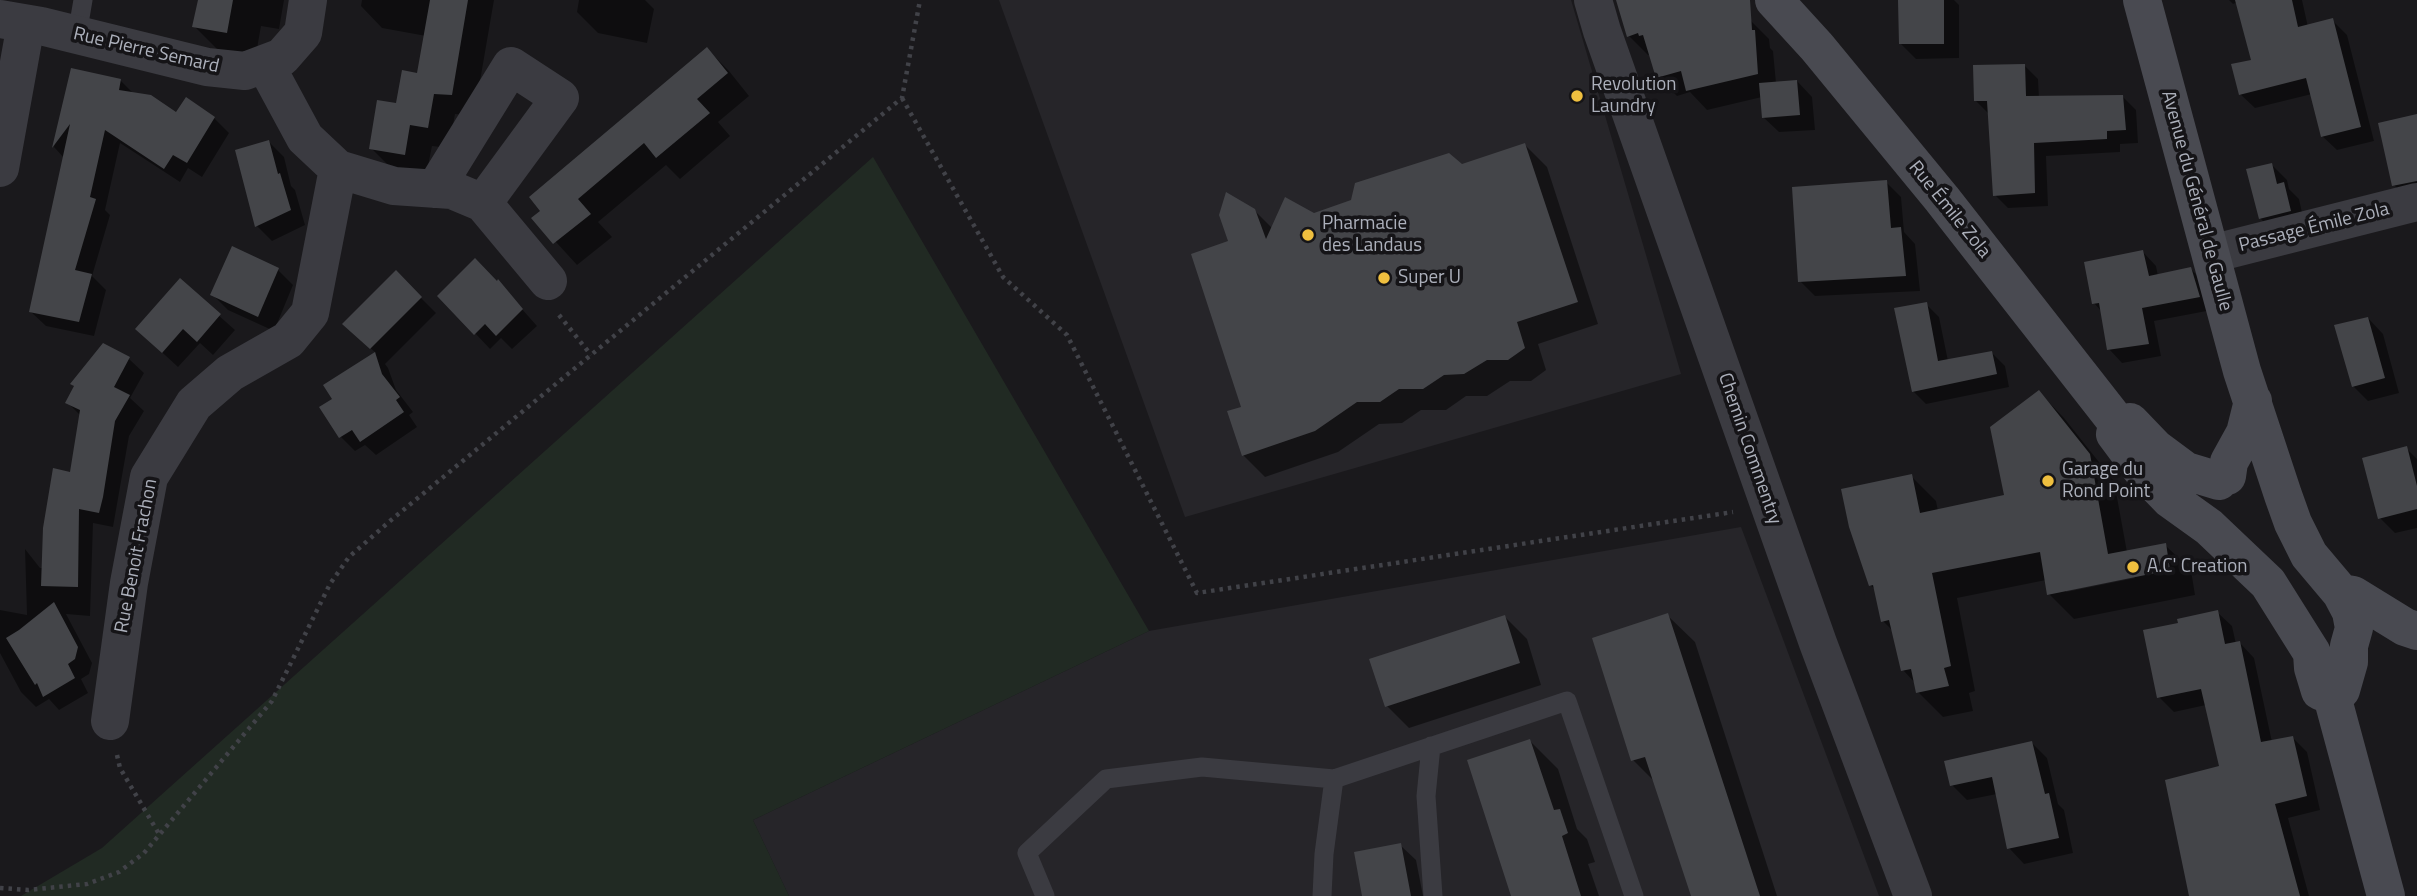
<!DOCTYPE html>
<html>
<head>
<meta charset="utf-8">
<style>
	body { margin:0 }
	canvas { display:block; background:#1a191c }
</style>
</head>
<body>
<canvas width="2417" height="896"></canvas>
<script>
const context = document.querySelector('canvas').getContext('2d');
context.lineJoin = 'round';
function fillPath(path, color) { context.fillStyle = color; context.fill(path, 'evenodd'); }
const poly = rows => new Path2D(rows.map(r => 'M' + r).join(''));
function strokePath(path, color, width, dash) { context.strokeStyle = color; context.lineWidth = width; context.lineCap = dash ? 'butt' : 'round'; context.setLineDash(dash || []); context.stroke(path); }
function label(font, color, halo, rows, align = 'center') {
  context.font = font + ' "Titillium Web",sans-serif'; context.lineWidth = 7; context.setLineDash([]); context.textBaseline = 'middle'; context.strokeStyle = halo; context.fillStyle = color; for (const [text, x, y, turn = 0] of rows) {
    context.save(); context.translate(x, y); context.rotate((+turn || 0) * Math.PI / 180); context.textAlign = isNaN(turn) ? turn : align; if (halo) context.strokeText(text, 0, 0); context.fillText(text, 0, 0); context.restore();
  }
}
const built = poly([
	[999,0,1571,0,1681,374,1185,517],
	[1741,527,1879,896,789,896,753,820,1149,631]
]);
const green = poly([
	[873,157,1149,631,753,820,789,896,21,896,102,848]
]);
const shadow = poly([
	[199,0,284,0,279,29,261,26,255,60,222,54,194,26],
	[362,0,494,0,474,116,455,114,449,148,432,146,426,176,393,170,371,148,419,75,426,36,382,28,361,6],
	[579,0,645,0,654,9,647,43,598,33,577,12],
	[1618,0,1706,0,1750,20,1769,39,1770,48,1773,51,1776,83,1797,81,1812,97,1815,130,1779,132,1763,117,1762,97,1707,110,1690,92,1677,96,1658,77,1651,54,1648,55,1629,36],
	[1900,0,1954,0,1959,5,1959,58,1916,59,1901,44],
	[2229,0,2302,0,2308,27,2332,20,2347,35,2374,141,2337,150,2322,136,2312,94,2255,108,2240,94,2253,61,2238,2,2233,4],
	[707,49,729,71,749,96,718,122,730,136,680,179,666,165,598,222,612,237,577,265,534,218],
	[2024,65,2038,79,2039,98,2123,97,2136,110,2138,143,2120,144,2120,152,2046,156,2048,206,2008,208,1995,195,1989,114,1976,101],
	[72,70,121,81,134,94,176,115,214,118,229,133,202,177,188,168,180,182,120,143,105,210,110,215,92,276,106,290,94,336,46,326,31,312,64,158,54,147],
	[2417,128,2417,199,2409,200,2394,185],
	[269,142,284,157,291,186,295,190,305,225,272,241,257,226],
	[1525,145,1547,167,1598,324,1538,344,1546,370,1531,381,1510,381,1487,396,1466,396,1446,410,1421,410,1402,423,1379,424,1338,452,1265,477,1243,455,1243,408,1230,242,1254,210,1273,229],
	[2272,165,2287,180,2289,189,2299,199,2305,226,2275,234,2260,218],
	[1886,182,1901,197,1904,232,1915,244,1920,291,1815,296,1800,281],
	[2143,252,2156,266,2158,276,2191,269,2204,283,2212,310,2154,321,2161,356,2122,363,2109,349,2102,312,2094,303],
	[278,270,293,285,274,331,228,310,213,295],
	[396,273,436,313,385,364,388,368,396,390,413,412,409,415,417,427,376,455,365,445,355,451,341,437,334,400,325,386,376,353,360,339],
	[180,281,235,330,213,355,200,343,178,367,153,344],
	[498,282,537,326,512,349,501,338,490,349,440,296],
	[1926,304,1939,317,1948,361,1992,353,2005,366,2009,387,1926,404,1913,391],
	[2368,318,2383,334,2399,393,2368,401,2353,386],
	[103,346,129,359,144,373,130,398,144,411,129,436,113,527,93,523,90,616,66,614,92,663,89,674,81,679,88,693,59,710,49,699,36,707,21,692,0,653,0,610,27,615,25,549,40,568,44,568,71,474,81,416,67,402,75,387,72,384],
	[2039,392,2064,418,2114,481,2127,552,2165,545,2191,570,2195,595,2074,619,2049,594,2046,580,1957,598,1975,691,1969,693,1973,711,1943,717,1918,692,1916,684,1903,670,1894,632,1883,621,1876,590,1870,585,1911,476,1936,501,1938,511,2006,497],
	[2132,575,2135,578,2066,592,2066,589],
	[2406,448,2417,459,2417,528,2395,533,2380,518],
	[2217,612,2232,626,2236,644,2240,643,2254,658,2272,742,2292,737,2307,752,2320,810,2288,818,2309,896,2241,896,2221,768,2206,705,2174,712,2159,697,2181,625],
	[1667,615,1695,642,1777,896,1693,896,1656,783,1633,760],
	[1505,617,1527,639,1541,685,1409,728,1387,706],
	[1530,741,1558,769,1577,829,1587,839,1595,862,1588,864,1599,896,1513,896],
	[2032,743,2047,758,2058,804,2064,810,2073,853,2024,864,2009,848,1997,794,1967,800,1952,785],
	[1400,845,1416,860,1423,896,1364,896]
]);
const building = poly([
	[198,0,233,0,227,33,192,27],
	[430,0,468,0,452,95,434,94,428,128,410,125,405,155,369,149,377,100,396,103,402,70,417,73],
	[1616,0,1750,0,1752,30,1755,30,1758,74,1686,91,1681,71,1656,78,1643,35,1639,36,1638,33,1627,37],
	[1898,0,1944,0,1944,44,1899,44],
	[2235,0,2292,0,2298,27,2333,18,2361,127,2321,137,2306,78,2239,95,2231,64,2251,60],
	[707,47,728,73,697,99,710,113,656,158,644,143,578,199,591,214,553,244,531,218,540,211,529,197],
	[2025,64,2026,96,2123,95,2126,130,2107,131,2107,139,2034,143,2035,193,1993,196,1987,101,1974,101,1973,65],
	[71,68,121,79,119,90,151,95,176,112,186,97,215,117,187,163,173,155,164,169,105,130,90,197,96,199,75,270,92,274,79,322,29,312,70,124,52,148],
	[1797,80,1800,115,1762,118,1759,83],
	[2417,114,2417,181,2392,186,2378,123],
	[269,140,278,174,280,173,291,210,255,227,235,150],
	[1525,143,1578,302,1517,322,1525,348,1508,360,1487,360,1464,374,1444,375,1423,389,1399,389,1380,402,1357,402,1315,431,1242,456,1227,411,1241,407,1191,254,1228,241,1219,215,1226,192,1255,209,1266,239,1285,197,1314,213,1351,200,1355,183,1449,153,1462,164],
	[2272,163,2277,184,2284,182,2291,211,2259,219,2246,169],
	[1887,180,1891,228,1901,227,1906,276,1798,282,1792,187],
	[232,246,279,268,258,317,210,295],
	[2143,250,2149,276,2191,267,2200,297,2142,308,2149,344,2107,350,2099,303,2092,304,2084,262],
	[475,258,497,281,498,279,523,309,496,336,485,324,474,335,437,296],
	[396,270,422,297,370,349,342,324],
	[180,278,221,314,197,342,183,329,162,353,135,329],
	[1927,302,1938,361,1992,351,1997,374,1912,392,1894,308],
	[2368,317,2385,378,2352,387,2334,325],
	[103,343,130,357,114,387,130,395,115,421,103,497,99,513,79,509,78,587,41,586,43,528,53,468,70,472,80,410,65,403,74,386,70,384],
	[375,352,382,374,400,397,396,400,404,412,360,442,352,430,339,438,319,407,332,399,323,385],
	[2039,390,2090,454,2108,554,2166,543,2170,570,2047,595,2040,552,1932,573,1951,666,1944,668,1949,686,1916,693,1911,669,1901,671,1889,620,1881,622,1873,585,1869,586,1849,527,1841,489,1912,474,1920,513,2004,495,1990,427],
	[2407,446,2417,486,2417,509,2378,519,2362,458],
	[54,602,78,647,75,659,68,664,75,678,43,697,37,683,35,685,6,638,19,630],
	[2218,610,2225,644,2240,641,2261,742,2293,736,2307,796,2275,804,2300,896,2189,896,2165,780,2219,766,2201,689,2157,698,2143,630,2178,623,2177,619],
	[1668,613,1760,896,1691,896,1645,757,1631,761,1592,638],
	[1505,615,1520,663,1385,707,1369,659],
	[1530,739,1554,810,1560,809,1568,833,1562,836,1581,896,1511,896,1467,760],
	[2032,741,2045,794,2049,793,2059,838,2007,849,1992,777,1950,786,1944,761],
	[1401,843,1411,896,1362,896,1354,852]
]);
const path = poly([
	[902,98,1003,277,1067,335,1197,593,1733,512],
	[559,315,591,355],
	[117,755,120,768,159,834],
	[0,888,28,890,87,884,119,872,144,853,272,701,330,584,349,557,390,521,902,98,920,0]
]);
const lane = poly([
	[77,35,83,0],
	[1431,746,1426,796,1433,896],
	[1045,896,1027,853,1106,779,1202,767,1334,779,1567,701,1634,896],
	[1322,896,1324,854,1334,779]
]);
const street = poly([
	[1593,0,1602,31,1818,643,1913,896],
	[0,19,41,26,207,67,245,71,282,57,303,33,308,0],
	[265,64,305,138,338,169,394,186,452,190,483,203,548,281],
	[0,168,26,24],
	[435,189,511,66,560,98,483,203],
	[2211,254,2417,202],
	[110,721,129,583,149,477,194,404,230,373,288,340,310,313,338,169]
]);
const secondary = poly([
	[1774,0,1817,47,1942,199,2118,424],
	[2142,0,2242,371,2283,495,2293,523,2309,555,2341,593,2351,612,2354,628,2349,646,2349,662,2341,690,2332,696],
	[2127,423,2130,422,2155,448,2186,471,2219,481],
	[2118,424,2115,434,2141,469,2170,499,2209,527,2268,583,2312,653,2313,668,2320,691,2332,696],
	[2227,476,2229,462,2245,433,2253,401],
	[2341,593,2353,595,2405,627,2417,631],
	[2332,696,2386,896]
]);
const markers = [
	[1577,96,7,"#efbf3f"],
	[1308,235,7,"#efbf3f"],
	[1384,278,7,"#efbf3f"],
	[2048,481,7,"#efbf3f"],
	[2133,567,7,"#efbf3f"]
];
const streetNames = [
	["Rue Pierre Semard",146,51,13],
	["Avenue du Général de Gaulle",2196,201,75],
	["Rue Émile Zola",1949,210,51],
	["Passage Émile Zola",2314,228,-14],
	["Chemin Commentry",1749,449,71],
	["Rue Benoit Frachon",137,556,-79]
];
const poiNames = [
	["Revolution",1591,85],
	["Laundry",1591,107],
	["Pharmacie",1322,224],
	["des Landaus",1322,246],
	["Super U",1398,278],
	["Garage du",2062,470],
	["Rond Point",2062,492],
	["A.C' Creation",2147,567]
];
fillPath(built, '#262529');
fillPath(green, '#212a23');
fillPath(shadow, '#0007');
fillPath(building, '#444549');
strokePath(path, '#414248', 4.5, [3.5, 5]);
strokePath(lane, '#3b3b41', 19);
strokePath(street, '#3b3b41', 38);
strokePath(secondary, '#494a51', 38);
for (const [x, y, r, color] of markers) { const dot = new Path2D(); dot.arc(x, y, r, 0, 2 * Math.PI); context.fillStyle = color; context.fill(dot); strokePath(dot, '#151417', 2.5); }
label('19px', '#acb0bb', '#151417', streetNames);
label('19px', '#acb0bb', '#151417', poiNames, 'left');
</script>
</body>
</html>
